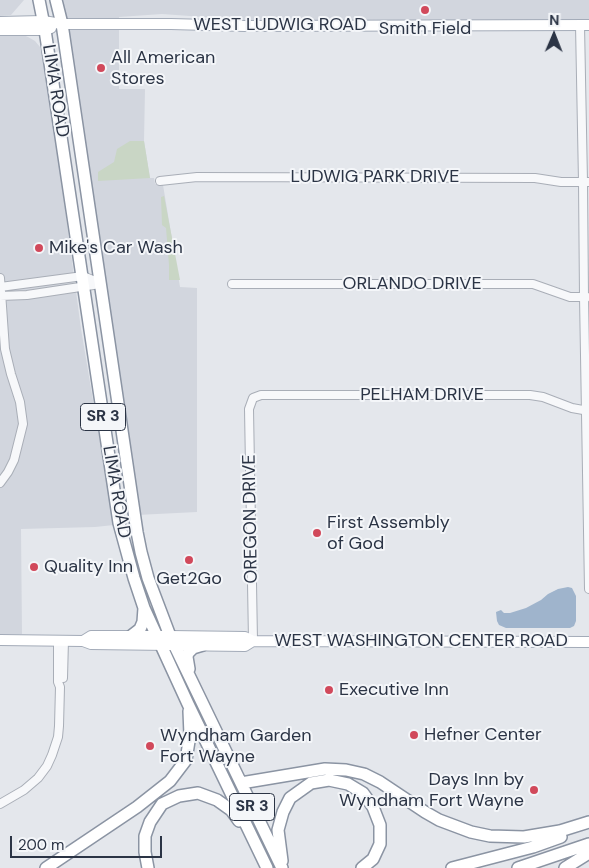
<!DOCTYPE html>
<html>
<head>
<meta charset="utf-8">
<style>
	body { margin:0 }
	#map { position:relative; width:589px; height:868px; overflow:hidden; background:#e4e7ec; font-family:"DM Sans",sans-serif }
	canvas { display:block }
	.north { position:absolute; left:529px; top:10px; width:50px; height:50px; -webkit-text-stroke:4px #f4f6f9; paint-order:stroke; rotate:1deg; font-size:14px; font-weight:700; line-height:20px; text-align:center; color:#2b3445 }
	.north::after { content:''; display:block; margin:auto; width:18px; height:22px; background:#2b3445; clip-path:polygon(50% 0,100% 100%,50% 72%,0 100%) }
	.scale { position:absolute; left:10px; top:836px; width:152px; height:22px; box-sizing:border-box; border:2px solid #2b3445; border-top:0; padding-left:6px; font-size:15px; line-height:18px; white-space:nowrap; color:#2b3445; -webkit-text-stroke:4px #f4f6f9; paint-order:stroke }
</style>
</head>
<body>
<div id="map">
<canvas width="589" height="868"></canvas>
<div class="north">N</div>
<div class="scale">200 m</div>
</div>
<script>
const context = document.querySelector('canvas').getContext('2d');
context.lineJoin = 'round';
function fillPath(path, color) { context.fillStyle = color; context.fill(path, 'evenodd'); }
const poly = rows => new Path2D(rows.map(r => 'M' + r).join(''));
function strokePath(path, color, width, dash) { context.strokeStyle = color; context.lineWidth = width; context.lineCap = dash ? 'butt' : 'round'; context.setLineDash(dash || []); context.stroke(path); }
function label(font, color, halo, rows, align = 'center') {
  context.font = font + ' "DM Sans",sans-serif'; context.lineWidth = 4; context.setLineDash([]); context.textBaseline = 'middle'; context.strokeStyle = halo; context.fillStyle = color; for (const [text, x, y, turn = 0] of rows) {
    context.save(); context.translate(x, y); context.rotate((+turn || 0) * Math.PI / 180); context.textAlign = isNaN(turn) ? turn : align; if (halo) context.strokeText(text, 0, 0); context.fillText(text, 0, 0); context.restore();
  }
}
const built = poly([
	[0,0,24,0,11,15,0,16],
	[63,0,589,0,589,20,239,22,204,17,162,14,119,17,119,89,145,89,144,141,150,178,154,178,155,184,163,185,180,287,197,288,197,512,137,515,74,81],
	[0,34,21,34,28,37,35,41,40,47,46,65,81,329,114,525,95,527,21,529,22,634,0,634]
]);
const green = poly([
	[130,141,144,141,150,178,98,181,98,172,114,162,117,149],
	[164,196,180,280,169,280,169,265,166,228,162,225,161,197]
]);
const water = poly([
	[568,587,572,588,576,596,576,621,574,626,570,628,506,628,499,625,497,621,496,612,501,610,504,613,510,613,526,608,541,600,548,594,558,589]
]);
const minor = poly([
	[580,25,583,182,584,297,589,589],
	[160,181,197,177,535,178,561,182,589,182],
	[0,278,5,349,11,374,20,402,23,424,14,460,8,472,0,483],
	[232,284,533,284,570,297,587,297],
	[0,287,83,276,100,283],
	[0,296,27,295,100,284],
	[253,641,249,409,253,398,261,395,530,395,543,397,572,408,589,411],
	[63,678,64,640],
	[0,804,24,790,38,778,47,766,52,755,58,737,59,726,60,687,58,682,58,640]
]);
const major = poly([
	[0,22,43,21,62,24,171,24,245,26,589,25],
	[0,30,45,30,51,28],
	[0,640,83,641,91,644,245,646,253,641,589,642],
	[83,641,91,636,170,636,245,637,253,641]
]);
const highway = poly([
	[39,0,45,30,119,523,134,578,144,608,188,704,267,868],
	[56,0,62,24,137,532,141,552,148,578,170,636,282,868],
	[131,636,140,629,143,622,144,608],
	[189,669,187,657,188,653,193,648,203,645],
	[241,783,325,769,346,770,364,774,380,782,425,812,439,820,471,832,490,836,524,837,560,831,589,822],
	[282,861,278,830,283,812,290,798,311,783,329,780,348,784,363,793,373,807,380,825,380,844,373,859,362,868],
	[46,868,137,807,170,781,186,760,190,735,189,711],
	[148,868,145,852,145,836,150,822,162,804,179,796,198,793,217,800,231,810,239,821],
	[452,868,533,847,561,837],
	[518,868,589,844],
	[565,868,589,853]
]);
const markers = [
	[425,10,5,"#d1495b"],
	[101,68,5,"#d1495b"],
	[39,248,5,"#d1495b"],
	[317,533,5,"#d1495b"],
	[189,560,5,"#d1495b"],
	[34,567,5,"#d1495b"],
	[329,690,5,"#d1495b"],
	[414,735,5,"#d1495b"],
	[150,746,5,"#d1495b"],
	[534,790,5,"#d1495b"]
];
const shields = [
	[103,417,45],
	[252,807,45]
];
const shieldNames = [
	["SR 3",103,417],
	["SR 3",252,807]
];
const streetNames = [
	["WEST LUDWIG ROAD",280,25],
	["LIMA ROAD",55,91,81],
	["LUDWIG PARK DRIVE",375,177],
	["ORLANDO DRIVE",412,284],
	["PELHAM DRIVE",422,395],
	["LIMA ROAD",116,492,80],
	["OREGON DRIVE",251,519,-91],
	["WEST WASHINGTON CENTER ROAD",421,641]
];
const poiNames = [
	["Smith Field",425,29,"center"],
	["All American",111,58],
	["Stores",111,79],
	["Mike's Car Wash",49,248],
	["First Assembly",327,523],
	["of God",327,544],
	["Quality Inn",44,567],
	["Get2Go",189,579,"center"],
	["Executive Inn",339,690],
	["Hefner Center",424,735],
	["Wyndham Garden",160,736],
	["Fort Wayne",160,757],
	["Days Inn by",524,780,"right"],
	["Wyndham Fort Wayne",524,801,"right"]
];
fillPath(built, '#d2d6de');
fillPath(green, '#c9d6c5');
fillPath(water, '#9fb4cc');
strokePath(minor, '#a9aeb7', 10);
strokePath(major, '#a3abb8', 12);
strokePath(highway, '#8b94a3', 14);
strokePath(minor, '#f7f8fa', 8);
strokePath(major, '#fff', 10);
strokePath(highway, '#fff', 11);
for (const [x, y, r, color] of markers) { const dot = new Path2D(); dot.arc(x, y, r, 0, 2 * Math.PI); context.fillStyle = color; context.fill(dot); strokePath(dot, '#f4f6f9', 2); }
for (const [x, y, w] of shields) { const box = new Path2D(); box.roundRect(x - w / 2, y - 13.5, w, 27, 4); context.fillStyle = '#f4f6f9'; context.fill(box); strokePath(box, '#2b3445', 1); }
label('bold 16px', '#2b3445', null, shieldNames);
label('18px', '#2b3445', '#f4f6f9', streetNames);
label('18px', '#2b3445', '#f4f6f9', poiNames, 'left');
</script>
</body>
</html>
